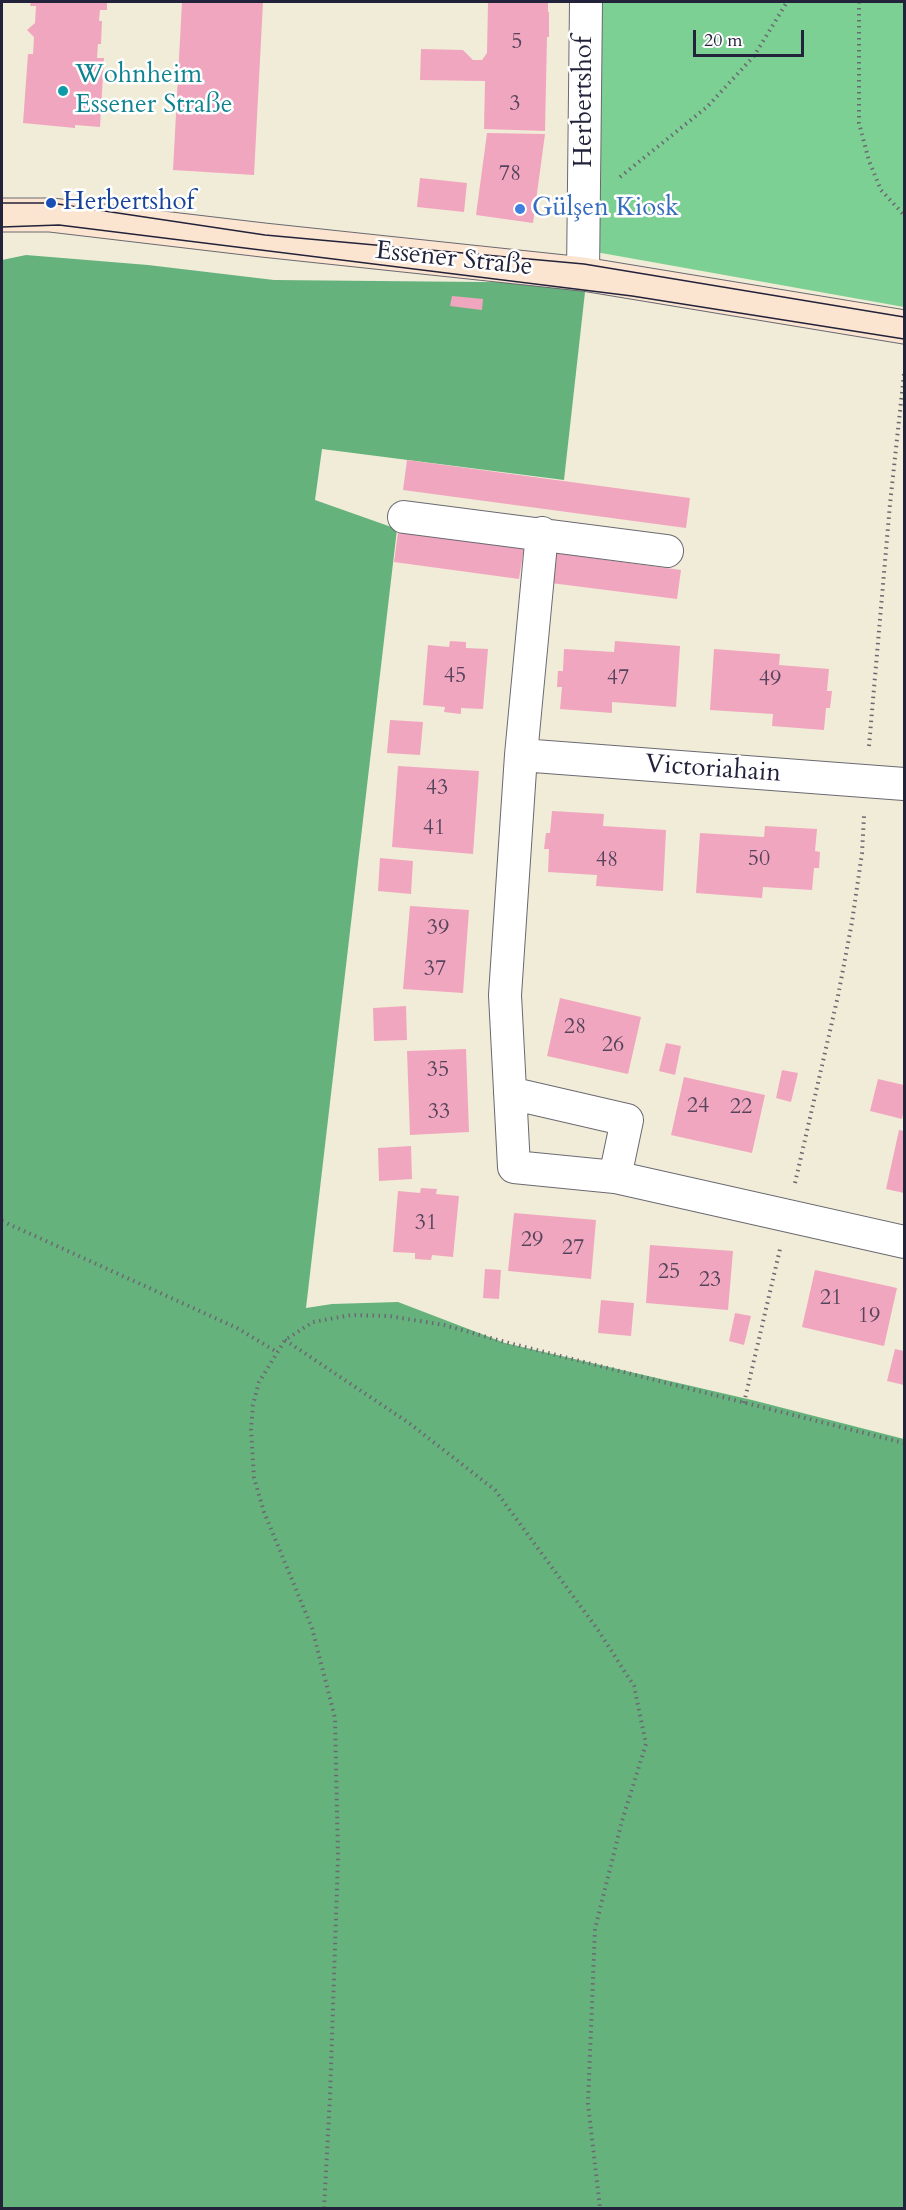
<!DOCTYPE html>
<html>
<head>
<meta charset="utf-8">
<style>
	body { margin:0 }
	#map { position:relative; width:906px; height:2210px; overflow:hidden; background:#f1ecd7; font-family:Cardo,serif }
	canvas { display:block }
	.frame { position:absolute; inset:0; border:3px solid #22223b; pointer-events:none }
	.scale { position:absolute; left:693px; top:30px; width:111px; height:27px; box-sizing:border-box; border:3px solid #22223b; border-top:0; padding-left:8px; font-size:18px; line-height:21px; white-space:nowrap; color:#22223b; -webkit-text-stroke:4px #fff; paint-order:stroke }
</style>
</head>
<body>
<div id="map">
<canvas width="906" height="2210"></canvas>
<div class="frame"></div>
<div class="scale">20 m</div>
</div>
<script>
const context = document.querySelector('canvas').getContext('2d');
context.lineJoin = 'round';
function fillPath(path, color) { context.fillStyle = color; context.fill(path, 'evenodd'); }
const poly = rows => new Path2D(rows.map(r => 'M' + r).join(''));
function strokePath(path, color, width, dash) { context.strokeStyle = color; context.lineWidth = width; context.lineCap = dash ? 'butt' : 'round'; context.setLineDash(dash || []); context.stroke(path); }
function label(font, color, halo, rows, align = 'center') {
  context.font = font + ' Cardo,serif'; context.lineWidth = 5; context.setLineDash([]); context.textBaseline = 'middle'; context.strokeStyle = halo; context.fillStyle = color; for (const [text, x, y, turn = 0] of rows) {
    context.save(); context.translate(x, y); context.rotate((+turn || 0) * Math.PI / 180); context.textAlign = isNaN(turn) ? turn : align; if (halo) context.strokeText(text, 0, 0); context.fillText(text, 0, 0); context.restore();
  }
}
const green = poly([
	[591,2,904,2,904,307,590,251]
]);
const forest = poly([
	[26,255,148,265,274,280,586,283,564,480,322,449,315,500,397,529,306,1308,332,1304,398,1302,505,1343,752,1400,904,1439,904,2208,2,2208,2,260]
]);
const building = poly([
	[31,2,107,2,107,10,100,10,99,21,102,21,101,44,98,44,97,58,104,58,100,127,75,125,75,128,23,123,28,54,33,54,34,37,27,30,35,23,36,6,30,6],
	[182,2,263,2,254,175,173,170],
	[488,2,548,2,548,12,549,12,549,37,547,37,545,131,484,129,485,81,420,80,421,49,463,50,473,60,482,60,487,53],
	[487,133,545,134,533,223,476,215],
	[420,178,467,183,464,212,417,207],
	[452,296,483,299,482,310,450,306],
	[407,460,690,498,686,528,403,490],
	[398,532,524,548,519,579,394,562],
	[555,553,681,570,677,599,551,583],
	[450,641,466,642,466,648,488,649,483,709,461,708,461,714,444,712,445,707,423,705,428,645,449,647],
	[615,641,680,646,676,707,612,702,612,713,560,709,562,687,557,687,558,671,563,671,564,649,614,652],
	[714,649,780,654,779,665,829,669,827,691,832,691,830,708,826,708,824,730,772,726,773,714,710,710],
	[390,720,423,722,420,755,387,753],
	[398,766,479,771,473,854,392,847],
	[552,811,604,814,603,826,666,830,663,891,596,886,597,875,548,872,549,849,544,849,546,833,550,833],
	[765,826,817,829,815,851,820,852,819,868,814,868,812,890,763,887,762,898,696,893,700,833,764,837],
	[380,858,413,861,411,894,378,891],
	[410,906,469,910,463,993,403,989],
	[560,998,641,1017,628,1074,547,1056],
	[406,1006,407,1040,374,1041,373,1008],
	[666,1043,681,1046,675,1075,659,1071],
	[466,1049,469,1132,410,1135,407,1051],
	[782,1070,798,1073,791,1102,776,1098],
	[684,1077,765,1095,752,1153,671,1135],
	[878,1079,904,1085,904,1109,902,1119,870,1111],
	[899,1130,904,1131,904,1193,886,1189],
	[411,1146,412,1179,379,1181,378,1148],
	[421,1188,437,1189,436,1194,459,1196,453,1257,432,1255,431,1260,415,1259,415,1253,393,1252,398,1191,420,1193],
	[514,1213,596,1220,591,1279,508,1271],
	[650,1245,733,1251,728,1310,646,1303],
	[485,1269,501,1270,499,1299,483,1298],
	[815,1270,897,1288,884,1346,802,1327],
	[601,1300,634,1303,631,1336,598,1333],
	[735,1313,751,1316,744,1345,729,1341],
	[895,1349,904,1351,904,1385,887,1381]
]);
const path = poly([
	[859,2,859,123,869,161,881,190,904,215],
	[620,177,707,107,754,56,787,2],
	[869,746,890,504,904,374],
	[795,1183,838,996,852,922,862,853,864,816],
	[2,1221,237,1328,277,1352],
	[285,1340,409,1423,495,1490,598,1630,634,1686,646,1744,622,1821,595,1929,588,2104,600,2208],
	[744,1403,780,1249],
	[324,2208,330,2097,338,1858,335,1718,312,1628,264,1512,254,1478,251,1429,253,1405,259,1382,285,1340,313,1322,351,1315,389,1316,444,1325,505,1342,904,1443]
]);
const minor = poly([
	[583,274,586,2],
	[404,517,667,551],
	[542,533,521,755,505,995,514,1167,615,1177,904,1242],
	[521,755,904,784],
	[510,1093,627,1120,615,1177]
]);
const secondary = poly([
	[2,215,51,215,263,240,583,274,904,327]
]);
const tram = poly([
	[2,203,51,203,265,235,584,264,904,317],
	[2,227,59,225,632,296,904,339]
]);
const markers = [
	[63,91,6,"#0f9aa8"],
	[51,203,6,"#1a4fb4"],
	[520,209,6,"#3f7fe0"]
];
const numberNames = [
	["5",517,43],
	["3",515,105],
	["78",510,175],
	["45",455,677],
	["47",618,679],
	["49",770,680],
	["43",437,789],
	["41",434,829],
	["50",759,860],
	["48",607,861],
	["39",438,929],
	["37",435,970],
	["28",575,1028],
	["26",613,1046],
	["35",438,1071],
	["24",698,1107],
	["22",741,1108],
	["33",439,1113],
	["31",426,1224],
	["29",532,1241],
	["27",573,1249],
	["25",669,1273],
	["23",710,1281],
	["21",831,1299],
	["19",869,1317]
];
const cultureNames = [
	["Wohnheim",75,76],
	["Essener Straße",75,106]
];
const streetNames = [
	["Herbertshof",585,102,-90],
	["Essener Straße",454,260,6],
	["Victoriahain",713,770,4]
];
const transitNames = [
	["Herbertshof",63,203]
];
const shopNames = [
	["Gülşen Kiosk",532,209]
];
fillPath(green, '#7dd093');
fillPath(forest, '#66b27d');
fillPath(building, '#f1a6bf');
strokePath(minor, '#6a6972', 34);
strokePath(secondary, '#6a6972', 35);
strokePath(path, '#6a6972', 4, [1.5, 4.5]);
strokePath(minor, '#fff', 32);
strokePath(secondary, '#fce5d0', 33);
strokePath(tram, '#22223b', 1.5);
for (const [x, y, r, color] of markers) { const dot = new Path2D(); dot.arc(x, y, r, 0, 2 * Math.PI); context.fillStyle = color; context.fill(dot); strokePath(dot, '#fff', 2); }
label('22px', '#56435c', null, numberNames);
label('26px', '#0d838f', '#fff', cultureNames, 'left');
label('26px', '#22223b', '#fff', streetNames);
label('26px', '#164399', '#fff', transitNames, 'left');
label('26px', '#366cbe', '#fff', shopNames, 'left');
</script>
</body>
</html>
